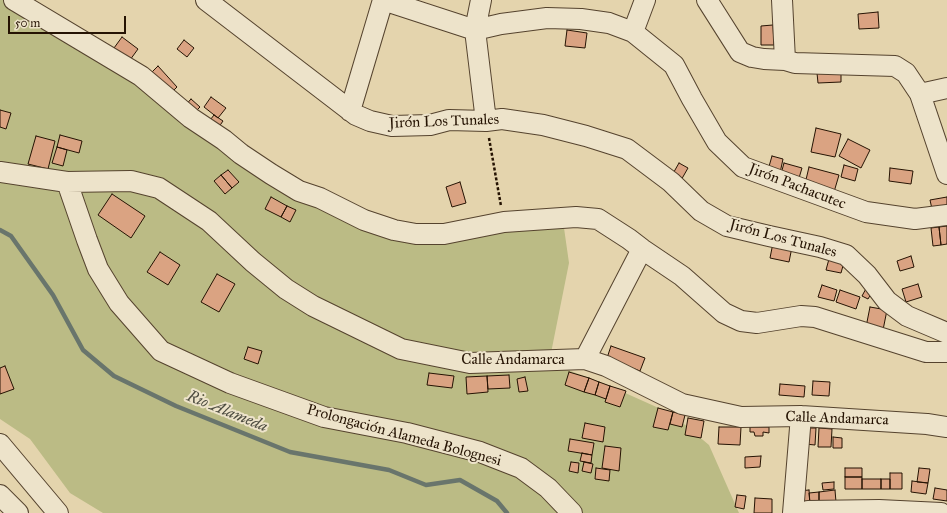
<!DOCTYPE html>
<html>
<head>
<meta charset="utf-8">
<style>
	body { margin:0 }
	#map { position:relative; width:947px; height:513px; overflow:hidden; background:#e4d4ad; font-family:"IM FELL Great Primer",serif }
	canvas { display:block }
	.scale { position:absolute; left:8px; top:16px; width:118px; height:18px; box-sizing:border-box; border:2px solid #251303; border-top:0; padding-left:5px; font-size:12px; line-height:14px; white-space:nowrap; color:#251303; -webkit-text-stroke:3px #ede3ca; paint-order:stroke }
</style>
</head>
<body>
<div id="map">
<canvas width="947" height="513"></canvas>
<div class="scale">50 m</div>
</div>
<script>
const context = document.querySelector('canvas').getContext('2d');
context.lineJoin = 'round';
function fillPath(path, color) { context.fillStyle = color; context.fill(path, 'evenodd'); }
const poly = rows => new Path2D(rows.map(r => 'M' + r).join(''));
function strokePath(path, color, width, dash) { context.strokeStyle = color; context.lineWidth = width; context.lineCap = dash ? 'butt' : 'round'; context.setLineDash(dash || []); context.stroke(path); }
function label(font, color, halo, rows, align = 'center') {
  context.font = font + ' "IM FELL Great Primer",serif'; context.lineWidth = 4; context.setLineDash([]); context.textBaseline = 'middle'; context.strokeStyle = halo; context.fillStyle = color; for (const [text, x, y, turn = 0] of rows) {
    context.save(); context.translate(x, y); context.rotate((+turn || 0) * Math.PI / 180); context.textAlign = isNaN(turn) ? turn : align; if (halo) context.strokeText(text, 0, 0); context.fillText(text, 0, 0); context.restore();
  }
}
const green = poly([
	[0,0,5,0,118,67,264,176,388,232,564,228,569,263,549,363,603,383,672,414,709,445,739,513,103,513,70,493,30,439,0,419]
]);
const stream = poly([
	[0,230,11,236,53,295,83,350,114,376,176,406,290,452,389,470,426,485,460,480,497,501,507,513]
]);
const building = poly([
	[878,12,879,28,859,29,858,14,878,12],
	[773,25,774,45,761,45,761,26,773,25],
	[567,30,587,33,585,48,565,46,567,30],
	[122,37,138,49,130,60,114,48,122,37],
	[184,40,194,48,187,57,177,49,184,40],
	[158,66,177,87,169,95,150,74,158,66],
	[841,71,841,82,818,83,817,73,841,71],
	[211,97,226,108,218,118,204,107,211,97],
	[191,99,200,107,192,115,184,107,191,99],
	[0,110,11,113,6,129,0,127,0,110],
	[214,115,223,121,216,131,207,124,214,115],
	[816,128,841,134,835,157,811,152,816,128],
	[60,135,82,141,79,153,57,147,60,135],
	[36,136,55,141,48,169,28,164,36,136],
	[848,139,870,150,861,168,839,156,848,139],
	[57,147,67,150,63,166,52,163,57,147],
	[772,156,783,159,780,173,768,170,772,156],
	[679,163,688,168,680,182,671,177,679,163],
	[784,163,802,168,799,178,781,174,784,163],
	[844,165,858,169,855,181,841,177,844,165],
	[809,167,839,175,834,192,805,184,809,167],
	[890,168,913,171,911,184,889,181,890,168],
	[228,170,239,182,232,188,221,175,228,170],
	[221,175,232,188,225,194,214,181,221,175],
	[460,182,466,203,452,207,446,187,460,182],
	[112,194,145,216,131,238,98,215,112,194],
	[271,197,287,206,281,217,265,209,271,197],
	[947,197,947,207,932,209,930,200,947,197],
	[287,206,296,210,290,222,281,217,287,206],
	[947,226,947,244,941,245,939,227,947,226],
	[939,227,941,245,933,246,931,228,939,227],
	[773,243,792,247,789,262,770,258,773,243],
	[160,252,180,265,168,285,147,272,160,252],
	[911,256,914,267,900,271,897,261,911,256],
	[829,259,844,262,841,273,826,270,829,259],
	[217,274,235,284,219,312,201,302,217,274],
	[918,284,922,297,906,302,902,289,918,284],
	[822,285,837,290,834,301,818,297,822,285],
	[868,285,874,289,868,299,862,296,868,285],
	[840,290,860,297,856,309,836,302,840,290],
	[870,307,887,310,883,330,866,327,870,307],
	[611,346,645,358,640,371,607,358,611,346],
	[248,347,262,351,258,364,244,359,248,347],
	[5,366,14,389,0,394,0,368,5,366],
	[569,372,589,378,584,392,565,385,569,372],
	[429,373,454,376,452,388,427,385,429,373],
	[509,375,510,388,488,389,487,376,509,375],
	[487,376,488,392,467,394,466,377,487,376],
	[525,377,528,391,519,392,517,379,525,377],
	[589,378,599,382,595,395,584,392,589,378],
	[813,381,830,382,829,396,812,395,813,381],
	[599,382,610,386,606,399,595,395,599,382],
	[780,384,805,386,804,397,779,395,780,384],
	[610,386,626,391,620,407,605,402,610,386],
	[658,408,673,412,668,430,653,427,658,408],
	[673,412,685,415,682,427,670,424,673,412],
	[688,418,704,421,701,438,685,435,688,418],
	[585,423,605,427,603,442,582,438,585,423],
	[719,427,741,427,740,445,718,444,719,427],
	[750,427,769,427,769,433,763,432,763,436,755,436,754,432,750,432,750,427],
	[806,428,816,428,815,445,805,444,806,428],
	[819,428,832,429,831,447,818,447,819,428],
	[833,437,842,438,842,448,833,448,833,437],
	[570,439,594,443,592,455,568,451,570,439],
	[605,446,621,448,619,471,602,468,605,446],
	[582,453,592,455,591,463,580,461,582,453],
	[761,456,760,467,745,468,745,457,761,456],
	[571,462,579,463,578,473,569,471,571,462],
	[584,462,593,464,591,473,582,471,584,462],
	[596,468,610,470,609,481,595,479,596,468],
	[845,468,862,468,862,477,845,477,845,468],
	[919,468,930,469,928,483,917,482,919,468],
	[890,473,902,473,902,489,890,489,890,473],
	[845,477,862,477,862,489,845,489,845,477],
	[862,479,881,479,881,489,862,489,862,479],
	[881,479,890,479,890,489,881,489,881,479],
	[912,481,928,483,926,494,911,492,912,481],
	[834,482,834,489,823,490,822,483,834,482],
	[935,488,947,490,947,501,933,499,935,488],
	[809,490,810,504,799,505,798,491,809,490],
	[835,490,836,502,819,503,819,492,835,490],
	[819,492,819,503,810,504,809,493,819,492],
	[737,495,746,496,744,509,735,507,737,495],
	[755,498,772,499,772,513,754,513,755,498]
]);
const path = poly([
	[489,138,501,206]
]);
const minor = poly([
	[14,0,141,76,191,118,224,140,241,154,271,174,299,191,320,198,364,220,394,230,416,234,444,234,504,222,576,217,598,219,629,239,642,249,682,276,724,313,741,321,757,323,801,316,815,317,926,352,947,352],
	[206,0,356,115,370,121,392,126,430,125,449,120,486,121,502,119,543,125,586,136,627,149,671,182,701,211,727,226,769,236,820,247,846,255,867,275,887,301,907,316,947,333],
	[383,0,475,30,501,24,547,18,581,19,609,23,633,32,674,65,692,99,717,142,743,167,866,212,915,219,947,215],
	[481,0,475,30,486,121],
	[707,0,740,52,752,57,764,59,785,60],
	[782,0,785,60,795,63,895,66,906,73,920,94,947,88],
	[633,32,645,0],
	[920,94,947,174],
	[350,111,383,0],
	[0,172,67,182,131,181,159,188,209,221,253,262,286,289,313,306,401,349,470,363,585,359,606,366,682,404,741,417,801,416,927,424,947,427],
	[67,182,87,240,98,269,119,303,161,351,230,383,324,417,407,433,480,452,521,468,548,488,572,513],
	[585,359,642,249],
	[0,444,58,513],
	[0,495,18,513],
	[793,513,801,416],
	[804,513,808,511,879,510,941,513]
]);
const streetNames = [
	["Jirón Los Tunales",444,122,-2],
	["Jirón Pachacutec",797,187,21],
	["Jirón Los Tunales",783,239,15],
	["Calle Andamarca",513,360],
	["Calle Andamarca",837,419,2],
	["Prolongación Alameda Bolognesi",404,436,15]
];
const waterNames = [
	["Rio Alameda",227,412,22]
];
fillPath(green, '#bbbb85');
strokePath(stream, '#69756c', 4.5);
fillPath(building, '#daa382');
strokePath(building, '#251303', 1);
strokePath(minor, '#55432e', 22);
strokePath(path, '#251303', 2.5, [3, 2]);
strokePath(minor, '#ede3ca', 20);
label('15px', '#251303', '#ede3ca', streetNames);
label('italic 16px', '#4d4c40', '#ede3ca', waterNames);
</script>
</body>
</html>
